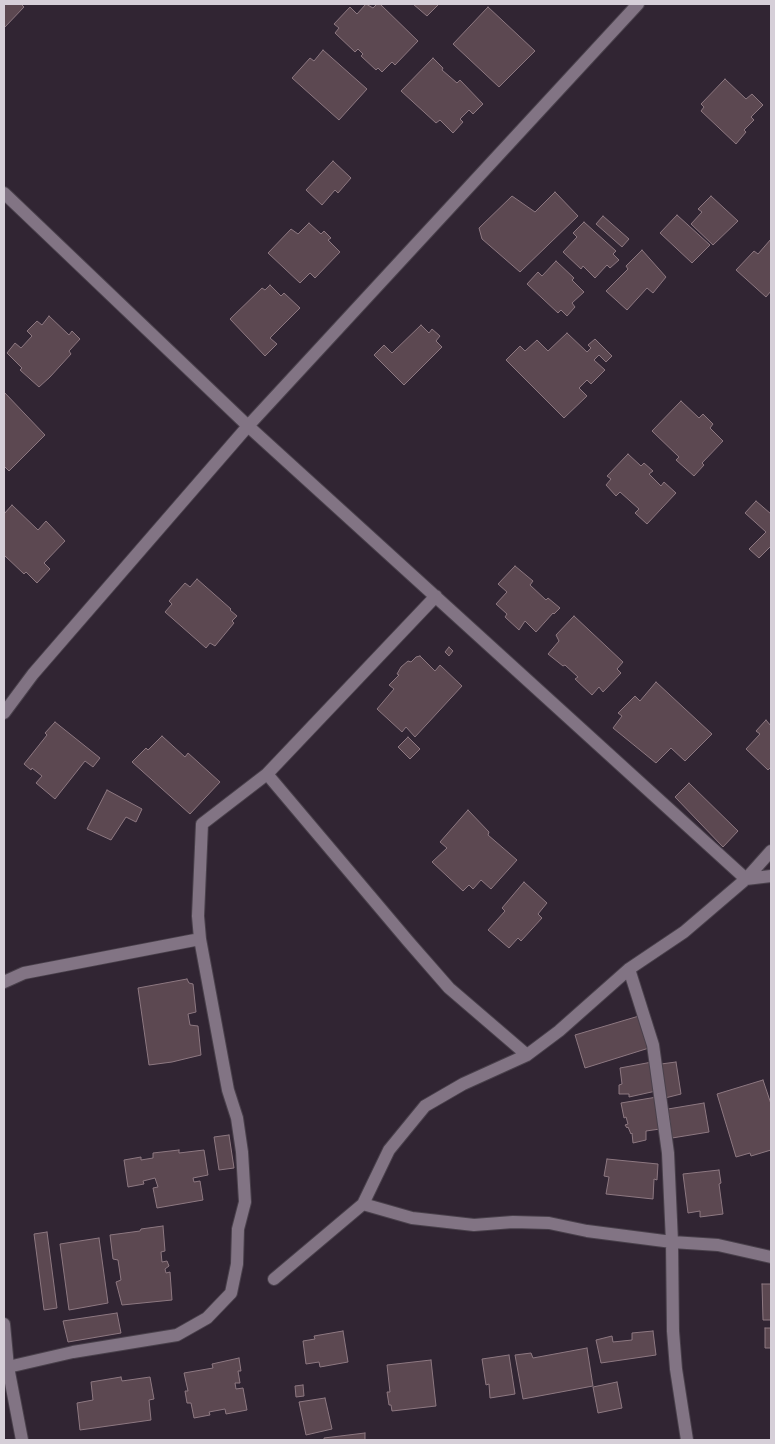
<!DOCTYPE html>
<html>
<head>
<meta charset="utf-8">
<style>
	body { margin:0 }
	#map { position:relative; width:775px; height:1444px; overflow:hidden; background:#312533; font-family:"Asap Condensed",sans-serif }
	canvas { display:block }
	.frame { position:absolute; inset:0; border:5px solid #d6cfd8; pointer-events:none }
</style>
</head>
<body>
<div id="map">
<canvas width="775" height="1444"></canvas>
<div class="frame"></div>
</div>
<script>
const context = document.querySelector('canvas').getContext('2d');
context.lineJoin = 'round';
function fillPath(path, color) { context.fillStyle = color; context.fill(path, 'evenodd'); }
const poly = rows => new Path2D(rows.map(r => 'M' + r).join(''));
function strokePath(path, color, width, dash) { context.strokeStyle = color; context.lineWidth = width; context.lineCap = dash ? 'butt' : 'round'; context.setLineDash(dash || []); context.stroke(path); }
const building = poly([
	[4,4,21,4,24,7,4,28,4,4],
	[366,4,373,8,377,4,380,4,418,41,395,65,392,62,382,72,378,68,376,70,361,56,363,54,358,49,355,52,335,33,339,28,334,24,350,7,357,14,366,4],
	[413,4,439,4,427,16,413,4],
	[488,7,535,51,499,87,453,44,488,7],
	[323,50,367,89,339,120,292,78,310,58,314,61,323,50],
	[433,58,443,68,442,70,457,83,460,80,483,104,473,114,469,110,460,119,463,122,453,133,440,120,436,123,401,91,433,58],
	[725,79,746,99,752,94,763,105,751,117,754,120,744,130,746,132,736,144,701,111,704,107,701,104,725,79],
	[333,161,351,178,338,193,335,190,322,205,306,190,333,161],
	[555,192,578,216,520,272,482,239,479,228,512,196,535,212,555,192],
	[711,196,738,221,713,245,691,224,702,212,698,209,711,196],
	[677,215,710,245,692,263,660,233,677,215],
	[603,216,629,239,622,247,596,224,603,216],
	[584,222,616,251,613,254,619,260,610,268,607,265,595,278,583,266,581,269,563,252,577,237,573,233,584,222],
	[309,223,321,234,324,231,331,238,328,240,340,252,315,278,310,273,300,283,268,253,291,229,298,234,309,223],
	[771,239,771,291,766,297,736,270,754,251,758,254,771,239],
	[642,250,666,277,653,293,647,288,627,310,606,291,628,269,626,266,642,250],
	[556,261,574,278,572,280,584,292,572,303,575,307,567,316,561,310,558,313,527,284,538,272,542,276,556,261],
	[270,285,281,296,284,293,300,308,270,338,277,344,265,356,230,319,262,288,265,290,270,285],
	[49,316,69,335,72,331,80,339,69,351,71,354,50,377,39,387,20,370,22,368,7,353,15,343,21,348,32,336,27,331,37,321,42,325,49,316],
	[421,325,429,333,432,329,440,336,436,341,442,347,404,385,374,355,384,345,392,353,421,325],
	[567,333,587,352,591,348,588,345,595,339,612,356,606,362,599,355,594,360,605,370,591,384,587,380,579,388,587,396,564,418,506,360,520,346,525,351,537,340,548,351,567,333],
	[4,392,45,435,9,471,4,466,4,392],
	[681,401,699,418,703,414,713,424,710,428,723,441,702,463,704,465,694,476,676,460,679,457,652,431,681,401],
	[628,454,641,466,644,463,653,471,649,474,661,486,664,482,676,493,647,524,635,513,639,509,620,492,616,496,606,485,611,479,607,476,628,454],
	[756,501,771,514,771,546,759,558,749,549,766,532,745,513,756,501],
	[12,505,38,530,46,521,65,541,44,563,50,569,37,583,26,572,24,574,4,555,4,514,12,505],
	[515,566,533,581,530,585,546,600,548,598,560,608,554,614,553,613,536,632,525,621,519,630,505,617,507,614,496,604,507,592,498,584,515,566],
	[197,579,231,609,230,610,237,616,232,621,234,623,215,646,210,643,206,648,165,612,172,604,169,601,185,583,190,587,197,579],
	[574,616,623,662,617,669,621,673,603,692,599,687,592,695,575,679,578,677,565,665,563,666,548,654,559,641,556,635,574,616],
	[449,647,453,651,449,656,445,652,449,647],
	[420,656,435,671,440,665,462,686,415,737,406,727,402,732,377,709,394,689,389,685,399,675,397,674,401,667,408,661,411,662,416,657,420,656],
	[656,682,712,734,685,761,671,748,656,763,613,728,622,716,618,713,635,696,640,701,656,682],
	[766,720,771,726,771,767,768,770,746,749,760,734,756,731,766,720],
	[55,722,100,758,93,767,85,761,55,799,36,783,42,776,32,768,31,770,24,764,47,735,45,733,55,722],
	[162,736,185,757,188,753,220,782,190,814,132,762,146,748,148,750,162,736],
	[408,737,420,749,410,759,398,747,408,737],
	[689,783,738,831,723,847,675,797,689,783],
	[107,790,142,809,136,822,126,817,111,840,87,829,107,790],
	[468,810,489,832,488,835,517,860,491,889,481,880,473,889,469,885,463,891,432,862,447,848,440,842,468,810],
	[524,882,547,903,538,914,542,918,521,941,518,938,509,948,488,930,505,911,502,908,524,882],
	[187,979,189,983,193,984,196,1012,188,1014,190,1025,198,1026,201,1055,172,1062,149,1065,138,988,187,979],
	[639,1016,649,1048,585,1068,575,1035,639,1016],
	[652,1062,656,1091,629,1097,629,1094,619,1094,619,1085,622,1084,620,1068,652,1062],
	[676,1062,681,1094,665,1098,661,1064,676,1062],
	[763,1080,771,1104,771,1150,751,1156,750,1153,736,1157,717,1094,763,1080],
	[657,1097,660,1129,646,1131,646,1140,633,1143,632,1133,631,1134,628,1127,627,1128,625,1125,628,1124,626,1117,624,1118,621,1103,657,1097],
	[704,1103,709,1132,672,1138,668,1109,704,1103],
	[229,1135,234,1168,219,1170,214,1137,229,1135],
	[179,1150,179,1153,204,1150,208,1175,193,1178,194,1182,200,1181,203,1200,157,1208,153,1188,158,1187,155,1178,143,1181,144,1184,128,1187,124,1160,141,1157,141,1160,153,1158,153,1153,179,1150],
	[607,1159,658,1164,657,1180,654,1179,653,1199,606,1194,609,1177,604,1176,607,1159],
	[719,1170,721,1183,719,1184,723,1214,700,1217,700,1211,688,1213,683,1174,719,1170],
	[163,1226,165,1251,161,1252,162,1262,167,1261,169,1266,165,1269,166,1273,170,1272,172,1300,122,1305,116,1282,121,1280,118,1260,113,1259,110,1235,140,1231,141,1229,163,1226],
	[47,1232,57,1308,44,1310,34,1234,47,1232],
	[99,1238,108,1303,69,1310,60,1244,99,1238],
	[762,1284,771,1284,771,1320,763,1320,762,1284],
	[117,1313,121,1333,68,1342,63,1321,117,1313],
	[765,1328,771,1328,771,1348,765,1348,765,1328],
	[343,1331,348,1362,320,1367,319,1362,306,1364,303,1341,315,1339,314,1336,343,1331],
	[653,1331,656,1355,601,1363,596,1340,612,1336,613,1342,632,1340,632,1333,653,1331],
	[587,1348,593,1386,523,1399,515,1355,531,1353,533,1358,587,1348],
	[509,1355,515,1394,490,1398,489,1384,486,1385,482,1359,509,1355],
	[239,1358,241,1371,238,1371,240,1383,235,1383,236,1389,243,1388,247,1410,226,1414,225,1409,209,1412,210,1415,194,1418,191,1403,187,1403,185,1391,188,1391,184,1373,213,1368,212,1364,239,1358],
	[431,1360,436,1406,392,1411,391,1405,389,1405,387,1392,390,1392,387,1365,431,1360],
	[121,1377,122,1381,150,1377,154,1399,149,1400,151,1420,80,1430,77,1403,93,1400,91,1382,121,1377],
	[617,1382,622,1408,598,1413,593,1387,617,1382],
	[303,1385,304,1396,296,1397,295,1386,303,1385],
	[325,1398,332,1429,306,1435,299,1402,325,1398],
	[365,1433,365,1440,324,1440,324,1438,365,1433]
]);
const minor = poly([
	[638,4,248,426,746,879,771,876],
	[4,193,248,426,33,674,4,713],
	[267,774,436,596],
	[629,969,653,1045,668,1153,672,1242,718,1245,771,1257],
	[4,982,24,973,200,939],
	[363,1204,389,1150,425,1106,463,1084,527,1055,559,1031,629,969,684,932,746,879,771,851],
	[274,1279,363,1204,412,1218,474,1225,513,1222,549,1223,587,1231,672,1242,673,1331,676,1369,687,1440],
	[4,1324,8,1367,4,1367],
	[22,1440,8,1367,73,1352,177,1335,207,1318,231,1293,237,1264,238,1229,245,1202,242,1152,237,1118,228,1090,200,939,198,916,202,824,267,774,408,941,449,988,527,1055]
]);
fillPath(building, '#5c4851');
strokePath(building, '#8d7881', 1);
strokePath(minor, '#49404b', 14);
strokePath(minor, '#827484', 12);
</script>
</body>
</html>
